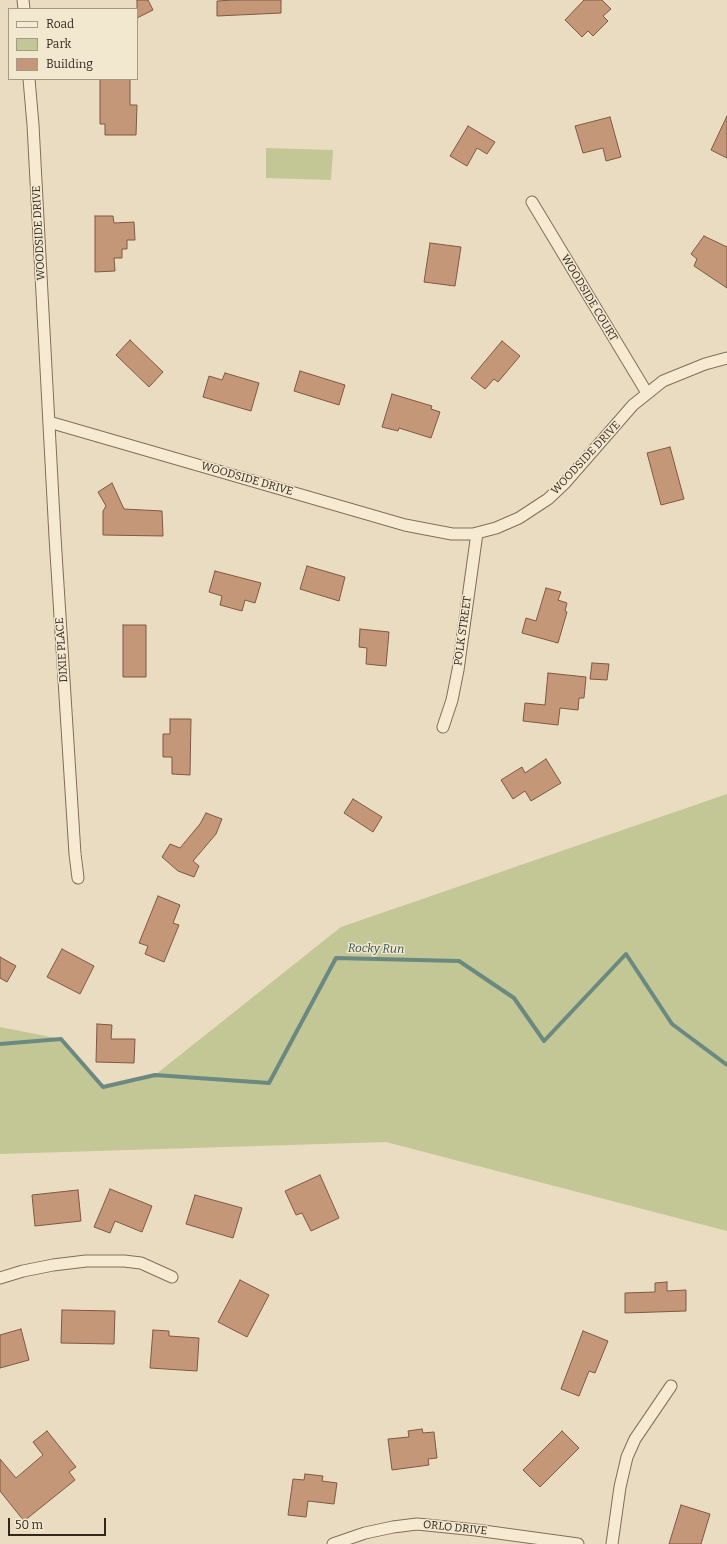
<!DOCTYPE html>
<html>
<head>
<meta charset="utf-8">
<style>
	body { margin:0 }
	#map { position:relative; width:727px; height:1544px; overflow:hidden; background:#eadcc0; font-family:Bitter,serif }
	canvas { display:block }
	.legend { position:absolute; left:8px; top:8px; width:130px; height:72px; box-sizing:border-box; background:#f2e7cf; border:1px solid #a59a88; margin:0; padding:5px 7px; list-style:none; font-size:12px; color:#32271d }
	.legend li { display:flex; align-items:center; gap:8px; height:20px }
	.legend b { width:20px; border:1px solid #a59a88 }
	.scale { position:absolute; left:8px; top:1518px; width:98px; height:18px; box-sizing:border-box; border:2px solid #32271d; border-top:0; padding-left:5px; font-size:12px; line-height:14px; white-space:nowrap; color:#32271d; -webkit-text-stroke:3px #f2e7cf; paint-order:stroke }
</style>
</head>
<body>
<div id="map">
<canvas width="727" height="1544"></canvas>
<ul class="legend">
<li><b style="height:5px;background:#f6ead3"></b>Road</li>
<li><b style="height:11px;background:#c2c795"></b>Park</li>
<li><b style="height:11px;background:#c59779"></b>Building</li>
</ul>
<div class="scale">50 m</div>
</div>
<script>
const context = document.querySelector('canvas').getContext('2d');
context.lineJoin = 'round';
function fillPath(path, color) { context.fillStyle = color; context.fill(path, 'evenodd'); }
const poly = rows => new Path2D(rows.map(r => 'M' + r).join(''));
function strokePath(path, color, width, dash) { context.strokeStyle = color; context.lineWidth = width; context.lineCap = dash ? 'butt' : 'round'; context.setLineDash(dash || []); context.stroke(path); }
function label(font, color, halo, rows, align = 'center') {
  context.font = font + ' Bitter,serif'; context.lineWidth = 3; context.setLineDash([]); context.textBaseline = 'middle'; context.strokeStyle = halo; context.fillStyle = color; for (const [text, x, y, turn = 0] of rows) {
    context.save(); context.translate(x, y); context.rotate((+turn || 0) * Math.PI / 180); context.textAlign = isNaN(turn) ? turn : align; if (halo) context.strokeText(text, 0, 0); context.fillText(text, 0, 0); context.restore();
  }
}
const green = poly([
	[266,148,333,150,331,180,266,178],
	[727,794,727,1231,386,1142,0,1154,0,1027,61,1039,103,1087,155,1075,341,927]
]);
const stream = poly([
	[0,1044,61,1039,103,1087,155,1075,269,1083,336,958,459,961,514,998,544,1041,626,954,672,1024,727,1065]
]);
const building = poly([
	[137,0,148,0,153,10,137,18,137,0],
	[234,0,281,0,281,13,217,16,217,1,234,0],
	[584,0,602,0,611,9,603,16,608,21,593,36,588,31,582,37,565,20,584,0],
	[100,79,130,79,130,105,137,105,136,135,105,135,105,124,100,124,100,79],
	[727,116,727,158,711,150,727,116],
	[610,117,621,157,606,161,603,148,583,153,575,126,610,117],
	[468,126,495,142,487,154,477,148,467,166,450,156,468,126],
	[95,216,113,216,114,223,134,222,135,240,127,240,127,249,122,249,122,258,114,258,115,271,95,272,95,216],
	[704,236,727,247,727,288,694,266,697,259,691,254,704,236],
	[430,243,461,247,455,286,424,282,430,243],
	[130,340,163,372,149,387,116,355,130,340],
	[502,341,520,356,498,382,494,379,485,389,471,378,502,341],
	[300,371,345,385,339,405,294,391,300,371],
	[225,373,259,383,251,411,203,397,209,376,222,380,225,373],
	[392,394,432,406,431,409,440,412,431,438,399,428,398,431,382,427,392,394],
	[670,447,684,499,661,505,647,453,670,447],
	[112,483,124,509,162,511,163,536,103,535,103,511,106,506,98,492,112,483],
	[307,566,345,577,339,601,300,589,307,566],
	[215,571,261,583,255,603,245,600,242,611,220,605,222,596,209,592,215,571],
	[546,588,561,592,558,600,567,603,565,611,567,612,558,643,522,633,526,618,536,621,546,588],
	[123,625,146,625,146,677,123,677,123,625],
	[360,629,389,632,386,666,366,664,367,648,359,647,360,629],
	[592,663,609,664,607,680,590,679,592,663],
	[548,673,586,677,584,698,579,698,578,710,560,708,558,725,523,721,525,703,545,705,548,673],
	[170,719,191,719,190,775,172,774,172,757,163,757,163,734,170,734,170,719],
	[546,759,561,783,531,801,525,791,513,799,501,780,522,767,525,773,546,759],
	[353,799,382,817,373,832,344,813,353,799],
	[206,813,222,819,216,834,193,861,199,866,194,877,178,871,162,857,170,844,180,848,200,824,206,813],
	[158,896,180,905,173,923,179,925,164,962,145,954,148,946,139,943,158,896],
	[62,949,94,966,80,994,47,977,62,949],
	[0,957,16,966,7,982,0,978,0,957],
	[97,1024,112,1025,111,1039,135,1039,134,1063,96,1062,97,1024],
	[320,1175,339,1218,311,1231,302,1213,296,1215,285,1191,320,1175],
	[110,1189,152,1206,142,1232,115,1221,110,1233,94,1227,110,1189],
	[78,1190,81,1221,35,1226,32,1195,78,1190],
	[195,1195,242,1208,233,1238,186,1224,195,1195],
	[240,1280,269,1295,247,1337,218,1322,240,1280],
	[667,1282,667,1291,686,1290,686,1311,625,1313,625,1293,655,1292,655,1283,667,1282],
	[62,1310,115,1311,114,1344,61,1343,62,1310],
	[21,1329,29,1360,0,1368,0,1335,21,1329],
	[153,1330,169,1331,169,1336,199,1338,197,1371,150,1368,153,1330],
	[583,1331,608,1341,595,1373,589,1371,579,1396,561,1389,583,1331],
	[422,1429,423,1433,434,1432,437,1458,428,1459,429,1465,392,1470,388,1439,409,1437,408,1431,422,1429],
	[47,1431,76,1467,69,1472,75,1480,24,1521,0,1491,0,1459,16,1478,43,1455,33,1442,47,1431],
	[562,1431,579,1448,540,1487,523,1470,562,1431],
	[305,1474,323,1476,322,1481,337,1483,334,1504,308,1501,306,1517,288,1515,293,1479,304,1480,305,1474],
	[681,1505,710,1514,701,1544,669,1544,681,1505]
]);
const minor = poly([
	[23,0,24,9],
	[29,79,33,125,55,537,75,854,78,878],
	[532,202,647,393],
	[49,422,405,525,452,534,473,534,496,528,519,518,548,499,565,483,633,405,663,381,705,364,727,358],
	[443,727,452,700,458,670,477,533],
	[0,1278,23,1271,53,1265,86,1261,124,1261,141,1263,172,1277],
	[333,1544,365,1533,393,1527,417,1524,476,1530,578,1544],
	[612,1544,620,1487,627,1457,635,1439,671,1386]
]);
const streetNames = [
	["WOODSIDE DRIVE",39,233,-93],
	["WOODSIDE COURT",589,298,59],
	["WOODSIDE DRIVE",586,458,-47],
	["WOODSIDE DRIVE",247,479,16],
	["POLK STREET",463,631,-82],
	["DIXIE PLACE",62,650,-94],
	["ORLO DRIVE",455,1528,6]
];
const waterNames = [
	["Rocky Run",376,949,1]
];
fillPath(green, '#c2c795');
strokePath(stream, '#6b8981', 4);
fillPath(building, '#c59779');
strokePath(building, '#7f5841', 1);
strokePath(minor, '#816e5a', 13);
strokePath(minor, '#f6ead3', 11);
label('11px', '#32271d', '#f2e7cf', streetNames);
label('italic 12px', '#2d514e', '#f2e7cf', waterNames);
</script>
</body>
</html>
